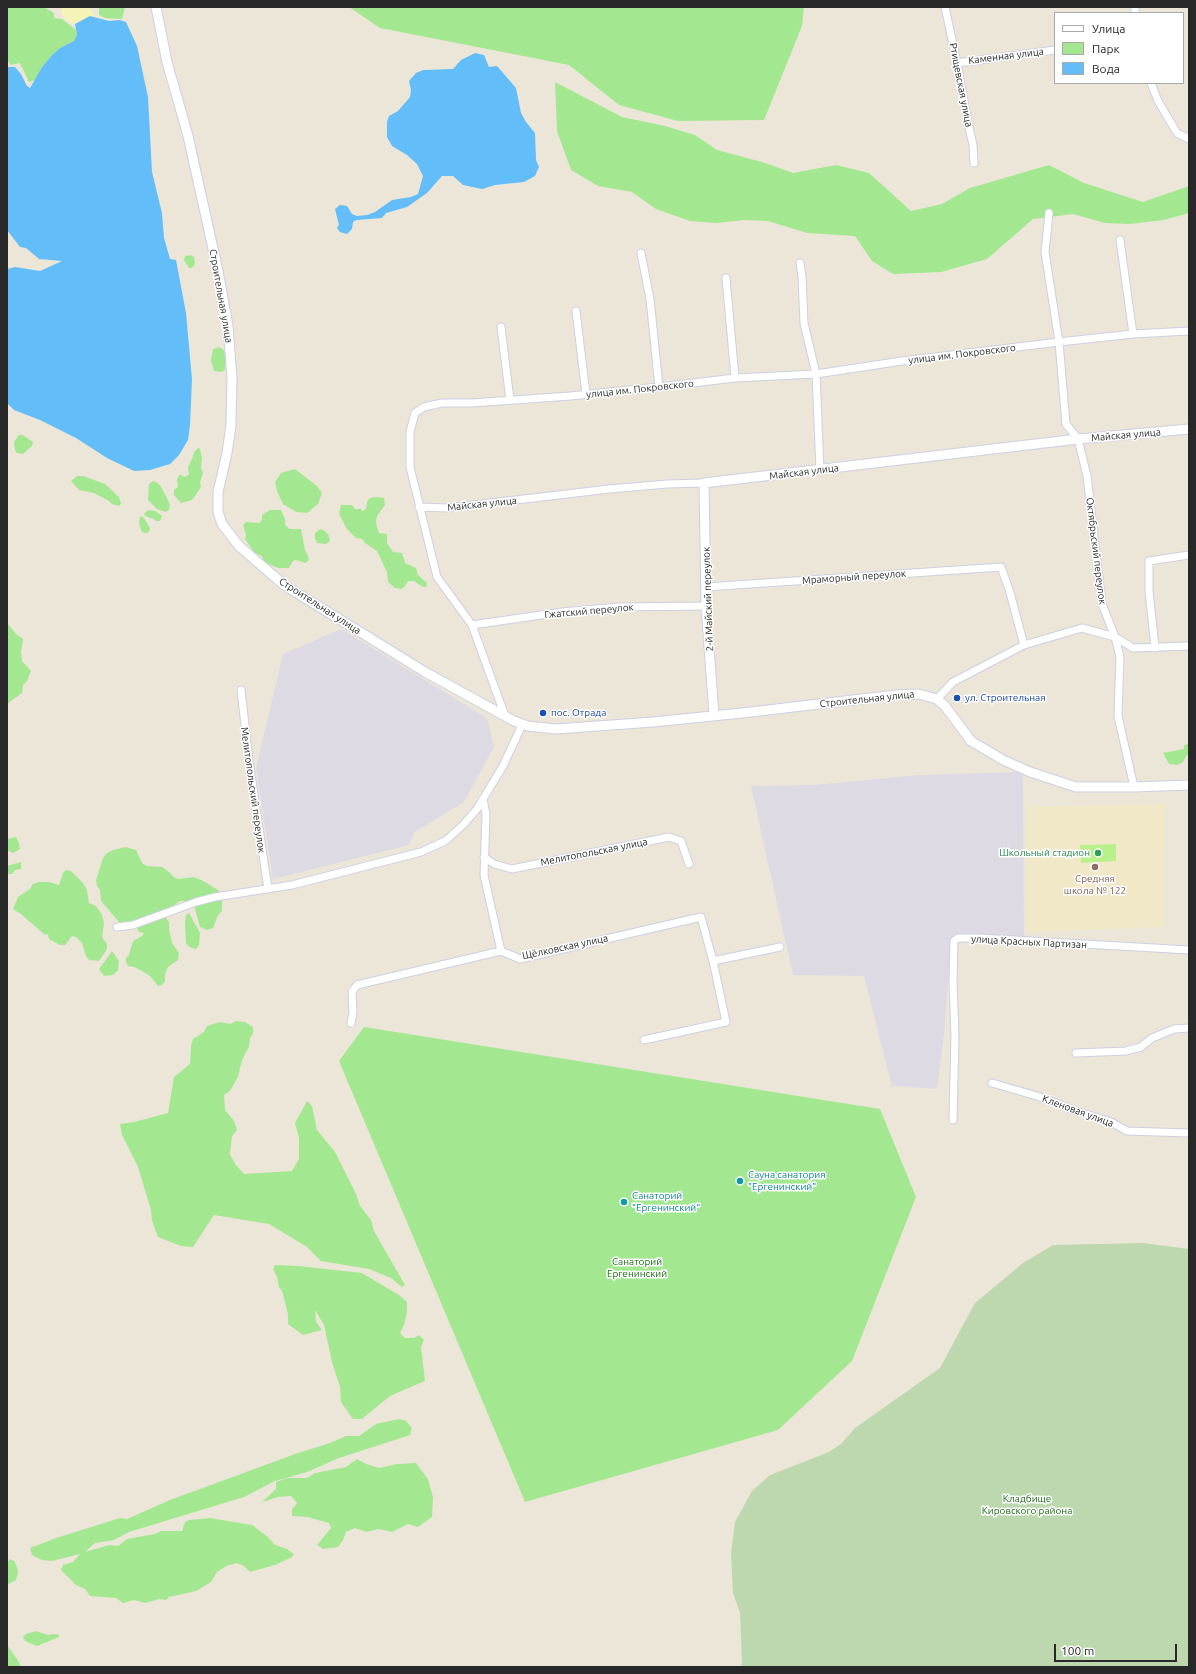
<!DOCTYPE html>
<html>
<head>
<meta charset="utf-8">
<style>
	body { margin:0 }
	#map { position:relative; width:1196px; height:1674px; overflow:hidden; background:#ece6d8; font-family:Ubuntu,sans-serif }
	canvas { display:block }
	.frame { position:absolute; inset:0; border:8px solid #282828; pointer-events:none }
	.legend { position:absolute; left:1054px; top:12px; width:130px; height:72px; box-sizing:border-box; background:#fff; border:1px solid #a9a9a9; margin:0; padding:5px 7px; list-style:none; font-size:12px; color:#282828 }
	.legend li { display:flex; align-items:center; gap:8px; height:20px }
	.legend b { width:20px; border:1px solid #a9a9a9 }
	.scale { position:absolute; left:1054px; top:1644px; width:123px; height:18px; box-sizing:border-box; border:2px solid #282828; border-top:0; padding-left:5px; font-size:12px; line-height:14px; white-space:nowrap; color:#282828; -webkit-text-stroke:3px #fff; paint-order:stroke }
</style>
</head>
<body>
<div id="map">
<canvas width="1196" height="1674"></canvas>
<div class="frame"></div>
<ul class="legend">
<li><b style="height:5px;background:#fff"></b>Улица</li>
<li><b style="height:11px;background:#a3e890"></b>Парк</li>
<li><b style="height:11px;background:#62bdf8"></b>Вода</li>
</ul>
<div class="scale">100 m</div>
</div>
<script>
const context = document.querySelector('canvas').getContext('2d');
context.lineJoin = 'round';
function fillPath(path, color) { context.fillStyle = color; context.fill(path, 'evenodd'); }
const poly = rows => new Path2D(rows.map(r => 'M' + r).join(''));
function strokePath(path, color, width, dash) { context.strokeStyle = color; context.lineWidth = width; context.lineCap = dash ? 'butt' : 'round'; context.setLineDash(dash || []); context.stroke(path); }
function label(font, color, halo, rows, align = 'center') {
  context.font = font + ' Ubuntu,sans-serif'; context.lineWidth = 3; context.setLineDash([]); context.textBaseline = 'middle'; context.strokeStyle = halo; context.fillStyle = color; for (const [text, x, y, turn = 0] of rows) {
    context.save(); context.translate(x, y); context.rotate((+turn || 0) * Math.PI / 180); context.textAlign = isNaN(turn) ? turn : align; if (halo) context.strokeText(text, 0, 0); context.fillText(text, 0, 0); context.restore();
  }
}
const industrial = poly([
	[341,629,487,718,494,747,464,802,415,832,409,845,273,879,256,768,283,654],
	[1019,772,1023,776,1024,938,951,941,944,1034,937,1089,892,1086,864,976,793,975,751,786,814,785,919,775]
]);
const education = poly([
	[1165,804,1164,927,1026,932,1027,807]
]);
const green = poly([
	[7,7,44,7,54,13,54,18,62,19,76,30,77,36,74,41,60,48,53,54,42,67,35,80,29,82,20,63,11,65,7,60],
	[99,7,125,7,122,19,105,18,99,15],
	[349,7,804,7,802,26,764,120,678,121,619,105,569,65,380,28],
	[555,82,622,117,665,126,695,135,717,150,762,162,793,173,836,165,869,173,911,211,942,204,970,188,1049,165,1084,183,1143,202,1189,186,1189,213,1164,220,1129,224,1105,223,1073,214,1033,219,987,259,941,272,893,274,872,261,855,236,807,233,768,221,744,220,716,223,690,221,656,209,632,192,598,186,571,170,557,131],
	[190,255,194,257,195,264,192,268,189,268,184,260,185,256],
	[219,347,224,350,225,355,225,370,221,372,214,371,211,360,213,349],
	[19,435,23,435,33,442,32,446,23,454,17,453,15,450,14,442],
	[198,448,200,449,202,458,201,468,203,473,200,482,201,487,192,500,181,503,174,495,174,490,178,487,177,480,179,475,181,475,184,477,189,475,188,467,193,457,194,452],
	[295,469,317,486,322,493,318,504,307,513,296,512,283,504,277,491,275,482,281,473],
	[77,476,83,476,105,484,119,497,121,503,119,506,112,504,109,501,94,493,79,490,71,481],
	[153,481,156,482,160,485,168,500,170,505,169,510,166,512,157,509,148,500,149,484],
	[376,497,384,498,385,505,377,516,376,523,379,533,387,534,387,543,393,552,402,553,405,563,416,568,418,575,427,583,426,587,421,586,414,581,408,581,405,586,401,589,395,588,388,582,387,572,377,551,365,543,362,539,356,538,347,529,339,514,341,505,352,505,355,509,361,509,362,511,366,509,367,502,370,498],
	[148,510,155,511,162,516,160,521,156,521,154,519,145,516,144,514],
	[270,510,281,510,285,519,285,525,290,529,301,529,305,550,309,558,308,561,305,563,296,560,293,561,289,568,278,568,264,562,262,556,255,553,252,549,245,539,246,535,243,525,246,522,259,523,262,520,262,515],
	[140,516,144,518,150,528,149,532,145,533,142,532,139,524],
	[320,529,325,531,329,536,330,541,326,544,317,543,315,538,315,533],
	[7,623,17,635,23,639,21,652,22,661,31,671,27,681,23,685,22,693,7,704],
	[1189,744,1189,754,1187,755,1183,762,1177,765,1169,764,1163,753,1184,749,1184,745],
	[16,837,19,843,20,849,13,853,7,850,7,839],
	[126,847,136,850,142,863,147,866,162,867,169,872,174,877,178,879,194,877,205,882,218,890,222,900,222,911,218,915,213,928,207,930,200,927,193,902,190,901,180,901,169,909,161,911,147,918,137,919,130,923,119,922,101,901,100,890,97,886,96,880,103,858,107,853,113,850],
	[21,862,21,869,15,870,12,874,7,874,7,866],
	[66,870,71,871,83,883,87,890,89,903,96,906,102,915,104,923,102,937,107,944,107,949,99,961,89,960,86,956,82,943,76,937,72,936,65,945,60,945,49,939,48,934,45,935,21,914,13,909,18,897,30,889,33,884,39,882,49,882,59,885,63,873],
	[189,913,200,933,199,945,196,949,189,947,186,943,185,924,186,915],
	[162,918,166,918,169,922,169,929,172,943,179,953,178,960,168,967,165,974,165,981,162,985,158,986,150,976,142,971,134,967,128,966,126,962,126,958,129,955,133,941,142,936,144,933,139,932,137,928,139,925],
	[112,951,119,961,118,970,113,975,104,976,99,969],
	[236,1021,245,1022,253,1027,253,1033,250,1038,249,1047,242,1060,238,1077,230,1091,224,1095,225,1110,234,1121,237,1130,232,1136,230,1154,235,1164,244,1174,292,1171,299,1159,299,1138,295,1123,307,1101,312,1106,317,1130,335,1152,356,1194,360,1206,371,1220,374,1231,405,1285,402,1287,391,1278,369,1269,321,1261,307,1247,269,1224,214,1215,193,1247,181,1246,158,1237,152,1221,151,1210,138,1167,122,1135,120,1124,134,1122,168,1113,174,1077,190,1064,191,1046,193,1039,204,1032,207,1026,220,1022,230,1024],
	[364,1027,880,1109,916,1197,852,1361,778,1430,525,1502,339,1061],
	[275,1265,298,1266,362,1273,399,1295,407,1302,407,1312,404,1325,400,1333,405,1338,414,1338,419,1335,424,1340,421,1347,425,1381,390,1396,362,1419,353,1419,341,1402,340,1387,332,1362,324,1325,315,1310,316,1322,322,1330,303,1335,288,1324,288,1314,282,1291,279,1287,277,1277,273,1269],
	[399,1419,406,1421,412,1428,410,1435,339,1458,307,1472,275,1481,244,1497,129,1532,114,1540,95,1543,85,1552,109,1545,118,1546,127,1539,155,1534,161,1531,182,1531,185,1522,189,1520,210,1518,252,1525,268,1537,275,1545,287,1549,294,1554,292,1557,275,1565,250,1572,244,1566,237,1563,226,1566,217,1572,211,1582,196,1591,169,1597,166,1600,159,1599,145,1603,134,1600,123,1603,116,1598,90,1596,85,1589,76,1585,61,1570,63,1565,73,1562,80,1554,52,1561,42,1560,32,1555,30,1548,56,1538,120,1518,127,1519,170,1500,295,1454,330,1443,346,1436,359,1436,376,1424],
	[357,1459,366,1464,379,1468,397,1464,416,1463,428,1479,430,1487,433,1497,432,1517,418,1527,408,1524,392,1532,379,1529,366,1532,355,1528,346,1532,343,1540,338,1547,323,1549,317,1545,331,1528,329,1523,307,1517,292,1516,292,1509,297,1503,291,1496,278,1497,262,1502,276,1489,276,1482,287,1478,307,1478,315,1473,346,1467],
	[10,1559,14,1561,17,1567,18,1573,16,1580,9,1584,7,1584,7,1563],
	[36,1631,48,1635,56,1634,59,1635,59,1637,37,1646,25,1641,23,1637,26,1634],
	[7,1645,17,1659,21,1667,7,1667]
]);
const sand = poly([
	[63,7,89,7,96,17,90,16,75,24,71,23,64,18,61,12]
]);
const cemetery = poly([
	[1143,1243,1189,1249,1189,1667,741,1667,742,1663,740,1613,733,1593,731,1554,735,1522,752,1491,770,1475,829,1452,841,1444,855,1428,940,1368,975,1303,1023,1263,1053,1245]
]);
const pitch = poly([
	[1116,844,1116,861,1081,863,1080,845]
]);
const water = poly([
	[90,16,109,21,120,20,126,22,137,46,148,97,152,172,162,213,164,238,170,259,176,260,186,313,192,379,190,425,188,440,179,455,170,464,150,470,134,471,107,458,76,438,40,420,14,410,7,403,7,269,15,267,40,271,62,261,39,259,26,248,20,247,7,230,7,67,15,67,21,74,27,86,30,88,42,67,53,54,60,48,74,41,77,35,75,24],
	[475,53,484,55,489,67,497,66,516,88,521,113,526,122,535,133,536,160,539,167,535,176,524,182,495,185,482,189,463,185,453,176,442,176,427,193,407,207,386,213,382,218,356,220,353,222,352,229,347,234,340,232,337,228,339,225,335,209,340,205,347,206,352,214,357,216,367,215,375,212,392,200,411,197,418,194,423,176,417,164,407,155,392,146,387,137,387,122,389,116,398,111,410,97,411,90,409,81,416,73,423,70,453,69,461,60]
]);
const minor = poly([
	[945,7,957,63,968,123,973,145,974,163],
	[1135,13,1135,7],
	[957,63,1055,50],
	[1151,83,1158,101,1177,133,1189,139],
	[1049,213,1045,252,1059,342,1066,424,1078,439,1087,476,1102,604,1115,637,1120,657,1118,716,1134,787],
	[1120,240,1133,334],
	[641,253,650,299,659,387],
	[800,263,802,276,804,323,816,374,820,470],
	[726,278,735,378],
	[576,311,586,394],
	[501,327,510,400],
	[419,507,448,508,609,489,667,484,704,483],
	[706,587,1001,567,1009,589,1024,645],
	[472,625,562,612,619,607,706,606],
	[1155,648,1149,591,1149,561,1189,555],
	[241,690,249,761,268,889],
	[937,699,953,682,1024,645,1082,628,1115,637,1133,648,1189,646],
	[505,716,472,625,437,577,410,467,410,432,415,413,424,407,442,403,472,403,570,396,659,387,735,378,816,374,902,361,1059,342,1133,334,1189,331],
	[483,799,486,814,484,875,501,951],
	[484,857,494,864,512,869,669,837,681,841,689,864],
	[117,927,133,925,196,902,215,897,292,885,421,852,445,841,463,825,477,809,503,766,522,725],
	[351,1023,353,1012,352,992,357,985,501,951,520,959,701,917,713,961,780,947],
	[644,1040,726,1022,713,961],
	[1076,1053,1126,1051,1141,1047,1152,1038,1174,1029,1189,1028],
	[992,1083,1040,1097,1076,1111,1111,1122,1127,1131,1189,1133],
	[953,1120,955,1036,953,982,954,941,958,938,979,938,1189,950]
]);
const tertiary = poly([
	[156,7,167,62,188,136,218,271,228,326,232,378,231,426,227,453,218,492,218,512,222,524,239,546,284,585,425,672,514,721,528,726,556,729,653,722,742,713,896,695,919,694,937,699,945,706,971,741,1003,760,1030,772,1076,787,1134,787,1189,785],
	[714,715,706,606,704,483,1078,439,1189,429]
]);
const markers = [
	[957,698,4,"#1a4fb4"],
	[543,713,4,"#1a4fb4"],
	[1098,853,4,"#2e9e5b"],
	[1095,867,4,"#8d6e63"],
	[740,1181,4,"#0f9aa8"],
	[624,1202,4,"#0f9aa8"]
];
const streetNames = [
	["Каменная улица",1006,56,-7],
	["Ртищевская улица",961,85,79],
	["Строительная улица",221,296,80],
	["улица им. Покровского",962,354,-7],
	["улица им. Покровского",640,389,-6],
	["Майская улица",1126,435,-5],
	["Майская улица",804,472,-7],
	["Майская улица",482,504,-6],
	["Октябрьский переулок",1096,551,83],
	["Мраморный переулок",854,577,-4],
	["2-й Майский переулок",708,599,-92],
	["Строительная улица",320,606,33],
	["Гжатский переулок",589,611,-5],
	["Строительная улица",867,699,-6],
	["Мелитопольский переулок",253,790,82],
	["Мелитопольская улица",594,852,-11],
	["улица Красных Партизан",1029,942,3],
	["Щёлковская улица",565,947,-12],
	["Кленовая улица",1078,1111,20]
];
const transitNames = [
	["ул. Строительная",965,698],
	["пос. Отрада",551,713]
];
const leisureNames = [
	["Школьный стадион",1090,853]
];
const educationNames = [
	["Средняя",1095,879],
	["школа № 122",1095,891]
];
const cultureNames = [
	["Сауна санатория",748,1175],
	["\"Ергенинский\"",748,1187],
	["Санаторий",632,1196],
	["\"Ергенинский\"",632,1208]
];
const parkNames = [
	["Санаторий",637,1262],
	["Ергенинский",637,1274],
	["Кладбище",1027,1499],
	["Кировского района",1027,1511]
];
fillPath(industrial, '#dedae4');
fillPath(education, '#f0e8c6');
fillPath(green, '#a3e890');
fillPath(sand, '#f5f3b8');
fillPath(cemetery, '#bdd8ae');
fillPath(pitch, '#b8f18a');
fillPath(water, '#62bdf8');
strokePath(minor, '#cecfe3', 9);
strokePath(tertiary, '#cecfe3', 11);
strokePath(minor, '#fff', 7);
strokePath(tertiary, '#fff', 9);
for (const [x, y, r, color] of markers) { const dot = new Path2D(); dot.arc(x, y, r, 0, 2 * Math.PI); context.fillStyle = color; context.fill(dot); strokePath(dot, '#fff', 1.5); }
label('10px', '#282828', '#fff', streetNames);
label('10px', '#164399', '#fff', transitNames, 'left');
label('10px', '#27864d', '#fff', leisureNames, 'right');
label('10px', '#785e54', '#fff', educationNames);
label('10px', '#0d838f', '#fff', cultureNames, 'left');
label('10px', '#1a6a13', '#fff', parkNames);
</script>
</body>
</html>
